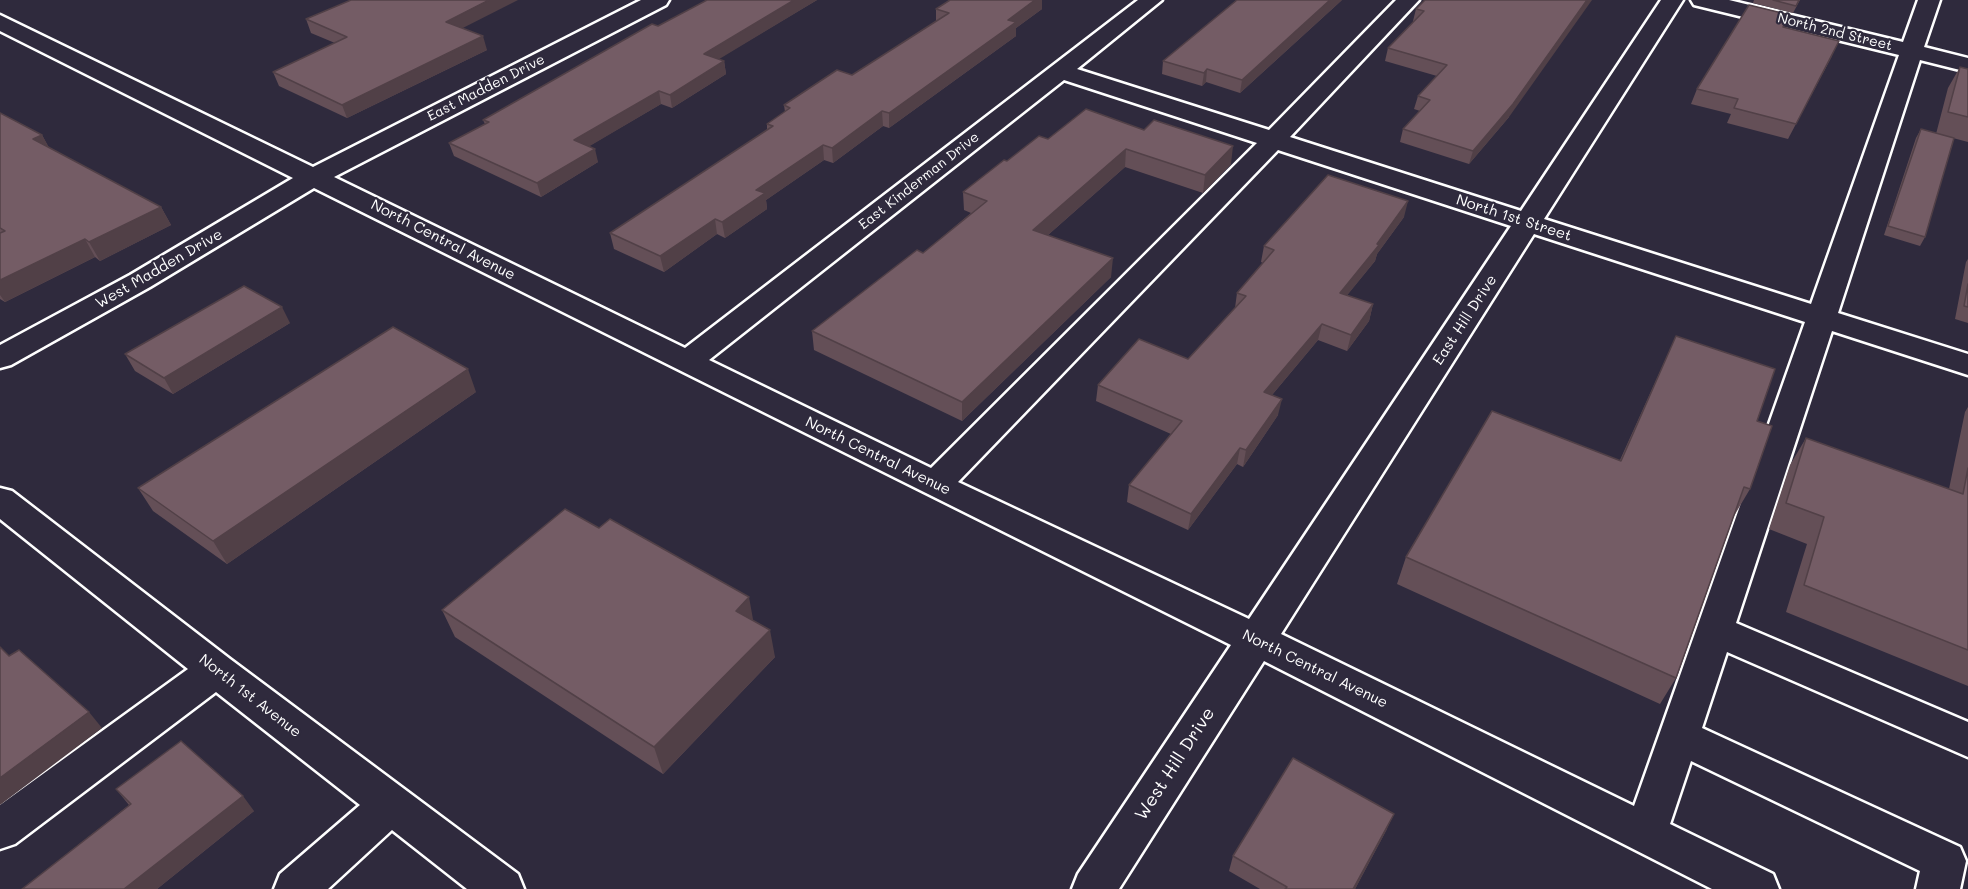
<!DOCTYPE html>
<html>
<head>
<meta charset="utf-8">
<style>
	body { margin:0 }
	canvas { display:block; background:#2f2a3d }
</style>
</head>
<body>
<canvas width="1968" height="889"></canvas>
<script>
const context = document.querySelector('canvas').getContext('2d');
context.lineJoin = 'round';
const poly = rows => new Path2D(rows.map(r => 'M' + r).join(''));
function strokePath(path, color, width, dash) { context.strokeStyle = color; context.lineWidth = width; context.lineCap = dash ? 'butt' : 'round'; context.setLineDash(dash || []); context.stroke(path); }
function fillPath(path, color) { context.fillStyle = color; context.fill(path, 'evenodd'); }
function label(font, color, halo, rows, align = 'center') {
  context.font = font + ' Mali,sans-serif'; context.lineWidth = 4.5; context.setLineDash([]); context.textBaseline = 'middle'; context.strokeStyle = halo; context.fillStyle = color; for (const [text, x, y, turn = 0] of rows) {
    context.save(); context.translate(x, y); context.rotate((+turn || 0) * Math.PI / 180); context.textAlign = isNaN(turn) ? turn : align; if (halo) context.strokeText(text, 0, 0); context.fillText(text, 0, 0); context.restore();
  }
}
const minor = poly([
	[641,0,669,0,666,5,334,177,685,348,1138,0,1162,0,1077,69,1269,130,1396,0,1419,0,1290,137,1521,211,1661,0,1683,0,1544,219,1811,304,1899,55,1694,5,1691,0,1729,0,1903,42,1918,0,1940,0,1924,47,1968,58,1968,72,1920,60,1838,313,1968,354,1968,375,1832,331,1736,623,1968,722,1968,757,1727,652,1702,728,1960,847,1966,861,1960,889,1916,889,1920,871,1691,761,1670,824,1773,874,1779,889,1712,889,1264,661,1119,889,1072,889,1078,874,1231,645,314,188,150,287,11,365,0,368,0,345,130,275,293,178,0,31,0,15,313,167,641,0],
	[1064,80,1257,143,931,468,709,360,1064,80],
	[1278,150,1511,226,1249,619,958,482,1278,150],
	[1534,234,1805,322,1634,806,1281,634,1534,234],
	[0,488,12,491,230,659,518,874,524,889,467,889,392,830,328,889,274,889,280,874,360,805,216,692,15,844,0,849,0,805,188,669,0,519,0,488]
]);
const wall = poly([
	[707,0,817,0,718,59,724,61,726,74,672,108,661,104,589,146,598,162,541,197,454,156,449,143,485,124,483,120],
	[1342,0,1240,93,1206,82,1202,86,1162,74,1163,61],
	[1425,0,1509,117,1469,164,1400,142,1403,129,1420,111,1414,109,1418,96,1437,76,1385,61,1388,48,1414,22,1413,21,1416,9],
	[1754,0,1800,0,1793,13,1753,3],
	[936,9,1042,9,1016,28,1016,36,889,128,883,126,833,163,824,160,766,200,767,209,725,238,717,234,664,272,614,249,610,233,767,130,767,124,785,112,784,105,852,75,936,22],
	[1790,15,1784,27,1832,56,1788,139,1727,123,1731,114,1691,104,1697,89],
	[306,19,462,28,487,50,347,118,279,86,273,72,335,43,311,33],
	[1960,67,1968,69,1968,142,1938,134,1925,237,1920,246,1884,235,1916,138,1921,129,1936,134,1948,88],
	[0,113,42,135,49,148,161,207,171,225,100,261,95,257,5,302,0,299],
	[1144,130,1231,164,1203,193,1125,167,1048,235,1111,277,962,421,814,350,812,331,923,253,971,213,964,210,963,192,1007,161,1048,139],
	[1404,217,1377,254,1375,261,1347,295,1373,304,1369,321,1347,351,1318,340,1272,395,1278,415,1243,467,1237,464,1188,530,1127,502,1129,485,1171,434,1096,401,1098,385,1188,359,1235,308,1237,293,1263,263,1261,262,1264,246],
	[1968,259,1968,323,1955,319,1966,262],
	[290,323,173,394,135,371,125,354],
	[1676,336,1757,421,1750,489,1734,516,1676,678,1660,704,1397,584,1406,557,1620,460],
	[476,392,227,564,153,511,138,488],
	[1968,407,1968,686,1786,612,1807,544,1769,529,1790,465,1806,438,1949,489,1965,412],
	[442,610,754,621,775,657,663,774,455,637],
	[116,789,254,811,157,889,22,889,129,805],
	[1387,829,1355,889,1260,889,1229,871,1233,856]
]);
const shadedWall = poly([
	[489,0,518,0,449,35,446,22],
	[794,0,817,0,706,67,704,54],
	[1035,0,1042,0,1042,9,1016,28,1016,36,889,128,889,113,1008,20],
	[1330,0,1342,0,1240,93,1242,80],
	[1587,0,1592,0,1509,117,1469,164,1473,151],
	[483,36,487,50,347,118,342,105],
	[1839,41,1832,56,1788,139,1796,124],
	[724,61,726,74,672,108,670,95],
	[1207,69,1206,82,1202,86,1204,73],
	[659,91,661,104,578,153,574,140],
	[882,111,883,126,833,163,832,148],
	[42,135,52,153,33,139],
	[823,145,824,160,766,200,767,209,725,238,722,222,756,190],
	[1233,146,1231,164,1203,193,1205,175],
	[595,149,598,162,541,197,537,183],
	[1126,149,1125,167,1032,249,1033,230],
	[1408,201,1404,217,1377,254,1375,261,1336,309,1340,293],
	[161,207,171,225,100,261,89,242],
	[715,219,717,234,664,272,660,256],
	[85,239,95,257,5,302,0,295,0,280],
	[1113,258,1111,277,962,421,962,402],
	[1373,304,1369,321,1347,351,1351,335],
	[282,307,290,323,173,394,164,378],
	[1322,324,1318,340,1261,408,1264,392],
	[468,369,476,392,227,564,213,541],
	[1282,399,1278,415,1243,467,1246,450],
	[1240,448,1237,464,1188,530,1191,514],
	[749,597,754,625,736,611],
	[770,630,775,657,663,774,654,747],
	[89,712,102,728,0,805,0,778],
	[243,796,254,811,157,889,124,889],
	[1394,814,1387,829,1355,889,1353,889]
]);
const building = poly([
	[351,0,489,0,446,22,483,36,342,105,273,72,347,37,306,19,351,0],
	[707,0,794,0,704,54,724,61,670,95,659,91,574,140,595,149,537,183,449,143,489,122,483,120,652,24,658,26,707,0],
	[950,0,1035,0,1008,20,1016,22,889,113,882,111,832,148,823,145,756,190,765,193,722,222,715,219,660,256,610,233,773,126,767,124,790,108,784,105,837,70,852,75,949,13,936,9,950,0],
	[1237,0,1330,0,1242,80,1207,69,1204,73,1163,61,1237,0],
	[1425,0,1587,0,1513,104,1473,151,1403,129,1430,100,1418,96,1447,65,1388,48,1424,11,1416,9,1425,0],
	[1773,0,1799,0,1796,6,1773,0],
	[1749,5,1790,15,1783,27,1839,41,1796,124,1734,108,1738,99,1697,89,1749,5],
	[1960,67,1968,69,1968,117,1948,112,1960,67],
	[1086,109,1144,130,1154,120,1233,146,1205,175,1126,149,1033,230,1113,258,962,402,812,331,917,250,923,253,987,201,963,192,1004,160,1007,161,1039,136,1048,139,1086,109],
	[0,113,42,135,33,139,161,207,89,242,85,239,0,280,0,233,5,231,0,228,0,113],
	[1921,129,1954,138,1925,237,1888,226,1921,129],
	[1328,175,1408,201,1377,244,1379,245,1340,293,1373,304,1351,335,1322,324,1264,392,1282,399,1246,450,1240,448,1191,514,1129,485,1182,421,1098,385,1139,339,1188,359,1246,296,1237,293,1274,250,1264,246,1328,175],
	[1968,284,1968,307,1964,306,1968,284],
	[244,286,282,307,164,378,125,354,244,286],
	[393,327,468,369,213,541,138,488,393,327],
	[1676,336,1775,369,1757,421,1772,426,1750,489,1744,487,1676,678,1406,557,1492,411,1621,461,1676,336],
	[1806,438,1963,494,1968,468,1968,650,1804,585,1824,517,1786,503,1806,438],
	[565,509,599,528,610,519,749,597,736,611,770,630,654,747,442,610,565,509],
	[0,647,9,656,19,650,89,712,0,778,0,647],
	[181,741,243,796,124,889,22,889,131,804,116,789,181,741],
	[1293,758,1394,814,1353,889,1285,889,1287,887,1233,856,1293,758]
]);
const farStreetnames = [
	["North 2nd Street",1835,32,14],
	["East Madden Drive",486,88,-27],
	["East Kinderman Drive",919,181,-38]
];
const streetNames = [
	["North 1st Street",1514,218,18],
	["North Central Avenue",443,240,27],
	["West Madden Drive",159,269,-30],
	["East Hill Drive",1465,320,-57],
	["North Central Avenue",878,456,26],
	["North Central Avenue",1315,669,26],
	["North 1st Avenue",250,696,38]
];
const nearStreetnames = [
	["West Hill Drive",1175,764,-57]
];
strokePath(minor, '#fff', 5);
fillPath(minor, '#2f2a3d');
fillPath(wall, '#644f57');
fillPath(shadedWall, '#514047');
fillPath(building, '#745c65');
strokePath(building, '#514047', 1.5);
label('14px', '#fff', '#2f2a3d', farStreetnames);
label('15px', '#fff', '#2f2a3d', streetNames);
label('18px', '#fff', '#2f2a3d', nearStreetnames);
</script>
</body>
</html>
